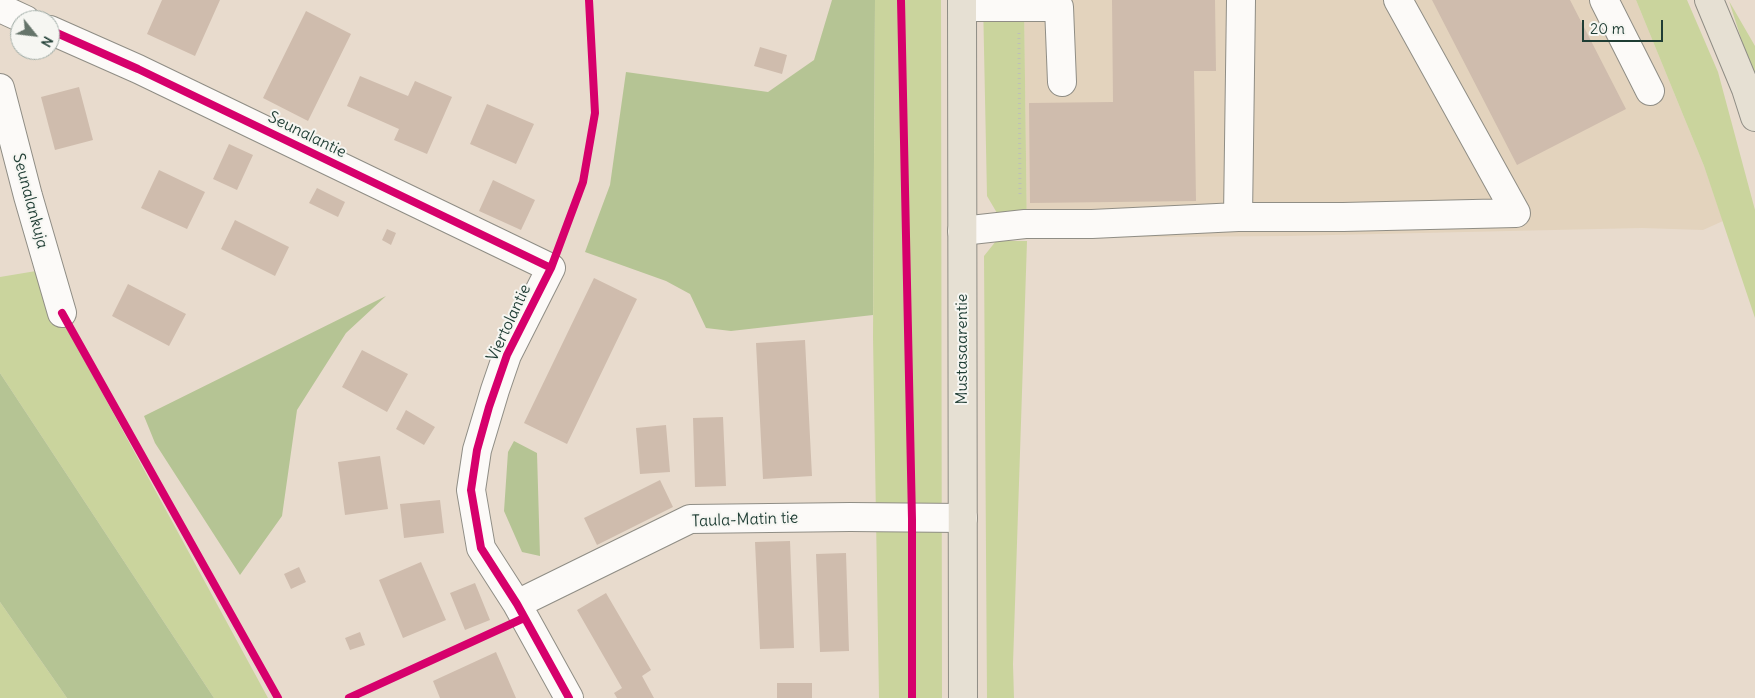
<!DOCTYPE html>
<html>
<head>
<meta charset="utf-8">
<style>
	body { margin:0 }
	#map { position:relative; width:1755px; height:698px; overflow:hidden; background:#e8dbcd; font-family:Delius,sans-serif }
	canvas { display:block }
	.north { position:absolute; left:10px; top:10px; width:50px; height:50px; box-sizing:border-box; background:#f6f6f2; border:1px solid #a0aca6; border-radius:50%; rotate:119deg; font-size:14px; font-weight:700; line-height:20px; text-align:center; color:#1f3d34 }
	.north::after { content:''; display:block; margin:auto; width:18px; height:22px; background:#65746a; clip-path:polygon(50% 0,100% 100%,50% 72%,0 100%) }
	.scale { position:absolute; left:1582px; top:20px; width:81px; height:22px; box-sizing:border-box; border:2px solid #1f3d34; border-top:0; padding-left:6px; font-size:15px; line-height:18px; white-space:nowrap; color:#1f3d34; -webkit-text-stroke:4px #f6f6f2; paint-order:stroke }
</style>
</head>
<body>
<div id="map">
<canvas width="1755" height="698"></canvas>
<div class="north">N</div>
<div class="scale">20 m</div>
</div>
<script>
const context = document.querySelector('canvas').getContext('2d');
context.lineJoin = 'round';
function fillPath(path, color) { context.fillStyle = color; context.fill(path, 'evenodd'); }
const poly = rows => new Path2D(rows.map(r => 'M' + r).join(''));
function strokePath(path, color, width, dash) { context.strokeStyle = color; context.lineWidth = width; context.lineCap = dash ? 'butt' : 'round'; context.setLineDash(dash || []); context.stroke(path); }
function label(font, color, halo, rows, align = 'center') {
  context.font = font + ' Delius,sans-serif'; context.lineWidth = 4; context.setLineDash([]); context.textBaseline = 'middle'; context.strokeStyle = halo; context.fillStyle = color; for (const [text, x, y, turn = 0] of rows) {
    context.save(); context.translate(x, y); context.rotate((+turn || 0) * Math.PI / 180); context.textAlign = isNaN(turn) ? turn : align; if (halo) context.strokeText(text, 0, 0); context.fillText(text, 0, 0); context.restore();
  }
}
const built = poly([
	[1024,0,1636,0,1704,166,1723,221,1703,230,1642,228,1288,236,1027,238]
]);
const green = poly([
	[875,0,941,0,942,698,879,698,873,337],
	[983,0,1024,0,1027,238,997,213,987,196],
	[1636,0,1687,0,1718,72,1755,210,1755,318,1704,166],
	[1729,1,1755,46,1755,82],
	[996,241,1027,241,1013,664,1014,698,987,698,984,256],
	[36,271,268,698,214,698,0,373,0,277],
	[0,602,67,698,0,698]
]);
const forest = poly([
	[832,0,875,0,873,315,731,331,706,328,690,294,666,281,585,252,610,185,626,72,768,92,814,60],
	[386,296,346,333,297,410,282,516,240,575,155,443,144,416],
	[0,373,214,698,67,698,0,602],
	[514,441,537,453,540,556,522,552,504,511,508,452]
]);
const building = poly([
	[162,0,220,0,195,56,147,34],
	[1112,0,1215,0,1216,71,1194,71,1196,201,1030,203,1029,103,1113,102],
	[1432,0,1570,0,1626,109,1517,165],
	[306,11,351,34,308,121,263,98],
	[760,47,787,55,782,74,754,66],
	[360,76,408,96,415,81,452,97,427,154,394,140,399,129,347,106],
	[79,87,93,140,55,150,41,97],
	[487,104,534,124,516,164,470,144],
	[229,144,253,155,237,190,213,179],
	[159,170,205,192,187,229,141,208],
	[493,180,535,200,521,230,479,211],
	[317,188,345,202,338,217,309,203],
	[235,220,289,247,275,276,221,249],
	[387,229,396,233,391,245,382,240],
	[594,278,637,299,567,444,524,423],
	[128,284,186,314,169,346,112,316],
	[805,340,812,476,763,479,756,343],
	[362,350,408,374,387,412,342,387],
	[406,410,435,427,424,445,396,429],
	[723,417,726,486,695,487,693,418],
	[666,425,670,472,640,474,636,428],
	[380,456,388,509,345,515,338,462],
	[660,480,673,507,597,545,584,518],
	[440,500,444,533,404,538,400,504],
	[790,541,794,648,760,649,755,542],
	[846,553,849,651,820,652,816,554],
	[421,562,446,620,403,638,379,580],
	[299,567,306,582,291,589,284,574],
	[475,583,490,620,465,630,450,593],
	[606,593,651,670,642,676,654,698,617,698,614,693,622,688,577,610],
	[360,632,365,645,350,650,345,638],
	[496,652,516,698,440,698,433,681],
	[777,683,812,683,812,698,777,698]
]);
const path = poly([
	[1019,33,1020,197]
]);
const minor = poly([
	[1604,0,1650,91],
	[962,7,1059,7,1062,82],
	[0,8,26,20],
	[50,30,138,69,551,268,507,355,495,390,477,450,471,490,481,548,517,604,569,698],
	[0,88,28,196,62,313],
	[1238,217,1241,0],
	[962,231,1025,224,1092,224,1238,217,1343,217,1516,213,1398,0],
	[517,604,690,519,850,517,963,518]
]);
const major = poly([
	[962,0,963,698]
]);
const highway = poly([
	[1709,0,1746,89,1755,117]
]);
const cycleway = poly([
	[901,0,912,519,912,698],
	[50,30,138,69,551,268],
	[62,313,278,698],
	[349,698,524,618],
	[569,698,517,604,481,548,471,490,477,450,489,407,507,355,551,268,583,182,595,113,589,0]
]);
const streetNames = [
	["Seunalantie",307,135,26],
	["Seunalankuja",30,201,75],
	["Viertolantie",509,323,-65],
	["Mustasaarentie",962,349,-90],
	["Taula-Matin tie",745,520,-2]
];
fillPath(built, '#e3d3bd');
fillPath(green, '#cad49d');
fillPath(forest, '#b5c494');
fillPath(building, '#cfbcad');
strokePath(minor, '#8f8d85', 30);
strokePath(major, '#8f8d85', 30);
strokePath(highway, '#8f8d85', 30);
strokePath(path, '#bdbdb9', 3, [1, 4]);
strokePath(minor, '#fcfaf8', 28);
strokePath(major, '#e6e0d3', 28);
strokePath(highway, '#e6e0d3', 28);
strokePath(cycleway, '#d6006c', 8);
label('16px', '#1f3d34', '#f6f6f2', streetNames);
</script>
</body>
</html>
